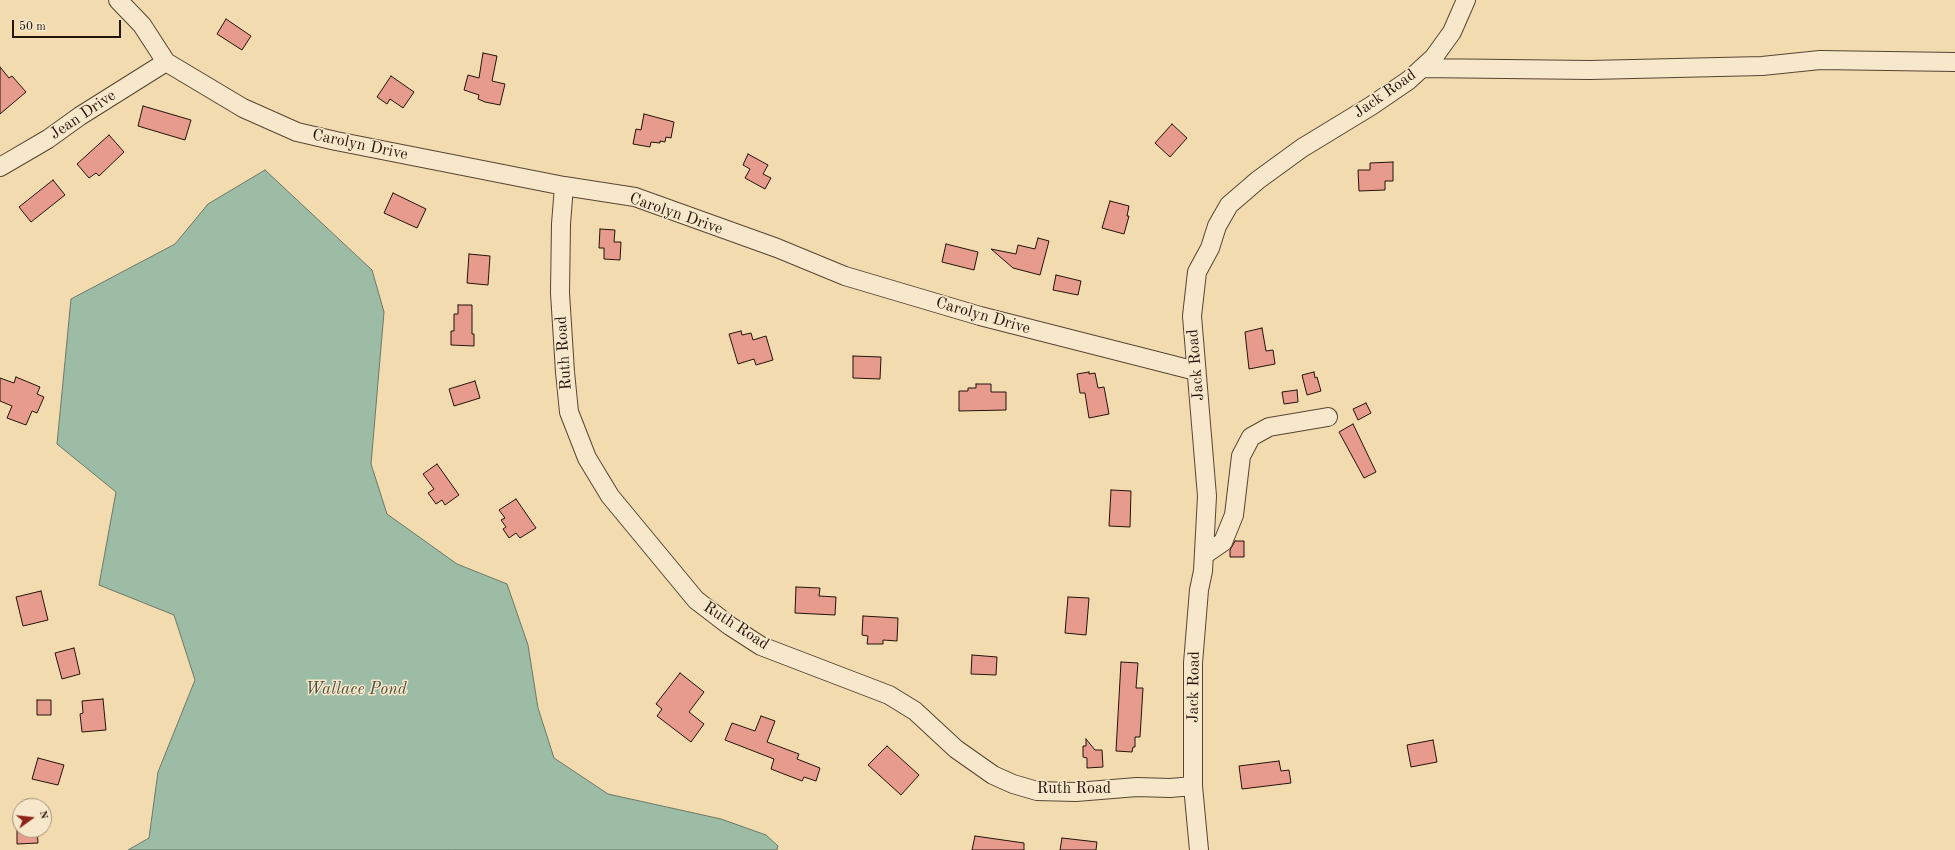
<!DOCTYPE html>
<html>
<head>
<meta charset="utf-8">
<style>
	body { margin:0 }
	#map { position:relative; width:1955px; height:850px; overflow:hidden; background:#f2dbaf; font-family:"Old Standard TT",serif }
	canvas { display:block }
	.north { position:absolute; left:12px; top:798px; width:40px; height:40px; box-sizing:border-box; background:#f7e8cb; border:1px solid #a2937e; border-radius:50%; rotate:75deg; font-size:11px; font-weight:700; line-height:16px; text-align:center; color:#23130a }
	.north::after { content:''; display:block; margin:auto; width:14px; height:18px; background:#8f2418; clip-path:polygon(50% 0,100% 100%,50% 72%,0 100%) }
	.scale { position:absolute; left:12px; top:20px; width:109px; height:18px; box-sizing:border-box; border:2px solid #23130a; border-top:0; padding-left:5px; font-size:12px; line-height:14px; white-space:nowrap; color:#23130a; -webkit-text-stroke:3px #f7e8cb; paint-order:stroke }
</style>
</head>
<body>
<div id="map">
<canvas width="1955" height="850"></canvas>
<div class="north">N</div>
<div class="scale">50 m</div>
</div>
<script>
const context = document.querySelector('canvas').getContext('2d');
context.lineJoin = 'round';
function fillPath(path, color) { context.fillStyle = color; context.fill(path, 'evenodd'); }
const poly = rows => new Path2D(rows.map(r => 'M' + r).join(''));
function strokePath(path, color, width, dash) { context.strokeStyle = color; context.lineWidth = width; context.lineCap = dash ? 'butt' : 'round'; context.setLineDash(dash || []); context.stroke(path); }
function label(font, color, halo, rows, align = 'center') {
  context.font = font + ' "Old Standard TT",serif'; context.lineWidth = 3; context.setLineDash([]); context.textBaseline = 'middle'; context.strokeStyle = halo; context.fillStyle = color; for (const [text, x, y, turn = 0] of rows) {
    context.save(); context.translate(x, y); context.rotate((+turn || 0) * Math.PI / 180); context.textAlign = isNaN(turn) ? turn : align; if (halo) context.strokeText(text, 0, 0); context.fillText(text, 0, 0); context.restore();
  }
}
const water = poly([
	[265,170,372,270,384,312,371,464,387,514,457,564,507,584,528,645,538,708,554,758,608,794,721,819,766,835,778,846,777,850,128,850,149,838,158,772,195,680,174,615,99,585,116,492,57,444,71,299,175,244,208,204,265,170]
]);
const building = poly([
	[226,19,251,36,242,50,217,34,226,19],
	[483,53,497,56,492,81,505,84,500,105,485,102,478,99,479,95,464,90,468,75,479,78,483,53],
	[0,67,9,78,12,76,26,92,0,114,0,67],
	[391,76,414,92,403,108,390,99,387,104,377,97,391,76],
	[143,106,191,120,185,140,138,126,143,106],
	[644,114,674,122,671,138,666,137,665,142,660,141,660,143,651,142,650,147,633,144,636,129,641,130,644,114],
	[1172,124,1187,138,1170,157,1155,143,1172,124],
	[109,135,124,152,99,176,96,173,89,178,77,164,109,135],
	[748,154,768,165,763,174,771,178,765,189,745,178,750,169,743,165,748,154],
	[1393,162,1393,181,1385,181,1385,190,1359,191,1358,170,1370,170,1370,163,1393,162],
	[53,180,65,195,31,222,19,207,53,180],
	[393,193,426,209,417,228,384,213,393,193],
	[1110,201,1129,206,1127,216,1129,216,1124,234,1102,228,1110,201],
	[600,229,615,230,614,242,621,242,620,260,604,259,604,248,599,248,600,229],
	[1038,238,1049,241,1040,275,1013,268,991,249,1016,254,1018,245,1035,249,1038,238],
	[946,244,978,252,974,270,942,262,946,244],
	[469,254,490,256,488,285,467,283,469,254],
	[1056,275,1081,281,1078,295,1053,290,1056,275],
	[458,305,472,305,472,334,474,334,474,346,451,345,451,331,454,331,454,314,458,314,458,305],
	[1262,328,1266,351,1273,350,1275,364,1249,369,1245,332,1262,328],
	[741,331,742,335,751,333,753,340,766,336,773,360,756,365,754,359,738,364,729,334,741,331],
	[853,356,881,357,880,379,853,378,853,356],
	[1089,372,1089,374,1095,373,1098,388,1104,387,1109,414,1089,418,1085,393,1080,393,1077,374,1089,372],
	[1314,372,1315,378,1317,377,1321,391,1307,395,1302,375,1314,372],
	[16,377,40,387,37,394,44,397,37,413,32,411,26,425,7,418,12,406,0,401,0,378,14,383,16,377],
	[475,381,480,398,454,406,449,389,475,381],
	[976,384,991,384,991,392,1006,392,1006,410,959,411,959,391,968,391,968,388,976,388,976,384],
	[1297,390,1298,402,1284,404,1282,392,1297,390],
	[1366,403,1371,413,1358,420,1353,409,1366,403],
	[1353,424,1376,472,1364,478,1339,432,1353,424],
	[437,464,459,495,445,505,442,500,436,504,428,493,434,489,423,474,437,464],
	[1111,490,1131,491,1130,527,1109,526,1111,490],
	[516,499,536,528,520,538,516,533,509,538,503,529,506,527,501,520,505,518,499,510,516,499],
	[1235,541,1244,541,1244,557,1230,557,1230,550,1235,541],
	[796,587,820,588,819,596,836,597,835,615,795,613,796,587],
	[41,591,48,620,23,626,16,597,41,591],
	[1068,597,1089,598,1086,635,1065,633,1068,597],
	[863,616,898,618,897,641,883,640,883,644,867,644,868,636,862,635,863,616],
	[74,648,80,674,62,679,55,653,74,648],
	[972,655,997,657,996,675,971,674,972,655],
	[1121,662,1138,663,1136,688,1143,688,1140,737,1135,737,1135,747,1133,747,1132,752,1116,751,1121,662],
	[680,673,704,692,689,712,704,724,691,742,657,716,662,709,656,704,680,673],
	[103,699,106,730,82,732,80,714,83,713,82,701,103,699],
	[37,700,51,700,51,715,37,715,37,700],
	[761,716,775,721,767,742,799,754,797,759,820,768,816,781,804,777,802,781,771,769,774,759,725,740,732,723,755,731,761,716],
	[1086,739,1095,750,1102,750,1103,767,1087,768,1087,758,1083,757,1083,746,1086,746,1086,739],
	[1433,740,1437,762,1411,767,1407,745,1433,740],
	[887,746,919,775,901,795,868,765,887,746],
	[38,758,64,765,58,785,32,779,38,758],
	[1279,761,1281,771,1289,770,1291,783,1242,789,1239,766,1279,761],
	[17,830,37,830,38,843,17,844,17,830],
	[975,836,1024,843,1024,850,972,850,975,836],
	[1062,838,1097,842,1096,850,1060,850,1062,838]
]);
const minor = poly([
	[118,0,142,25,166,62,243,108,297,132,336,141,564,186,635,197,777,248,845,276,980,316,1196,371],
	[1422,68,1590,70,1762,66,1820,60,1955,62],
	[0,167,48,139,80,116,166,62],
	[564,186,561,224,560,293,565,372,569,412,587,458,610,496,696,600,730,626,761,646,889,695,915,711,956,749,993,775,1013,784,1037,791,1076,792,1137,787,1170,788,1193,786],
	[1204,555,1223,542,1234,515,1241,456,1251,437,1269,427,1328,417],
	[1199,850,1193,786,1193,663,1199,590,1203,571,1207,496,1192,316,1197,272,1210,248,1217,226,1229,205,1258,180,1302,148,1371,106,1409,80,1434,57,1452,32,1466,0]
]);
const streetNames = [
	["Jack Road",1385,94,-35],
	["Jean Drive",83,115,-34],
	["Carolyn Drive",360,145,12],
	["Carolyn Drive",676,214,19],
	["Carolyn Drive",983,316,16],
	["Ruth Road",564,353,-94],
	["Jack Road",1196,365,-95],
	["Ruth Road",736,626,33],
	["Jack Road",1194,687,-89],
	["Ruth Road",1074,789]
];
const waterNames = [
	["Wallace Pond",356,690]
];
fillPath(water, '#9cbca5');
strokePath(water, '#6c7867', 1);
fillPath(building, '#e69b8d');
strokePath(building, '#23130a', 1);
strokePath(minor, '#574533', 20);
strokePath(minor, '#f7e8cb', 18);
label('16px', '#23130a', '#f7e8cb', streetNames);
label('italic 17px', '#4d4e40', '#f7e8cb', waterNames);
</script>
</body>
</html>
